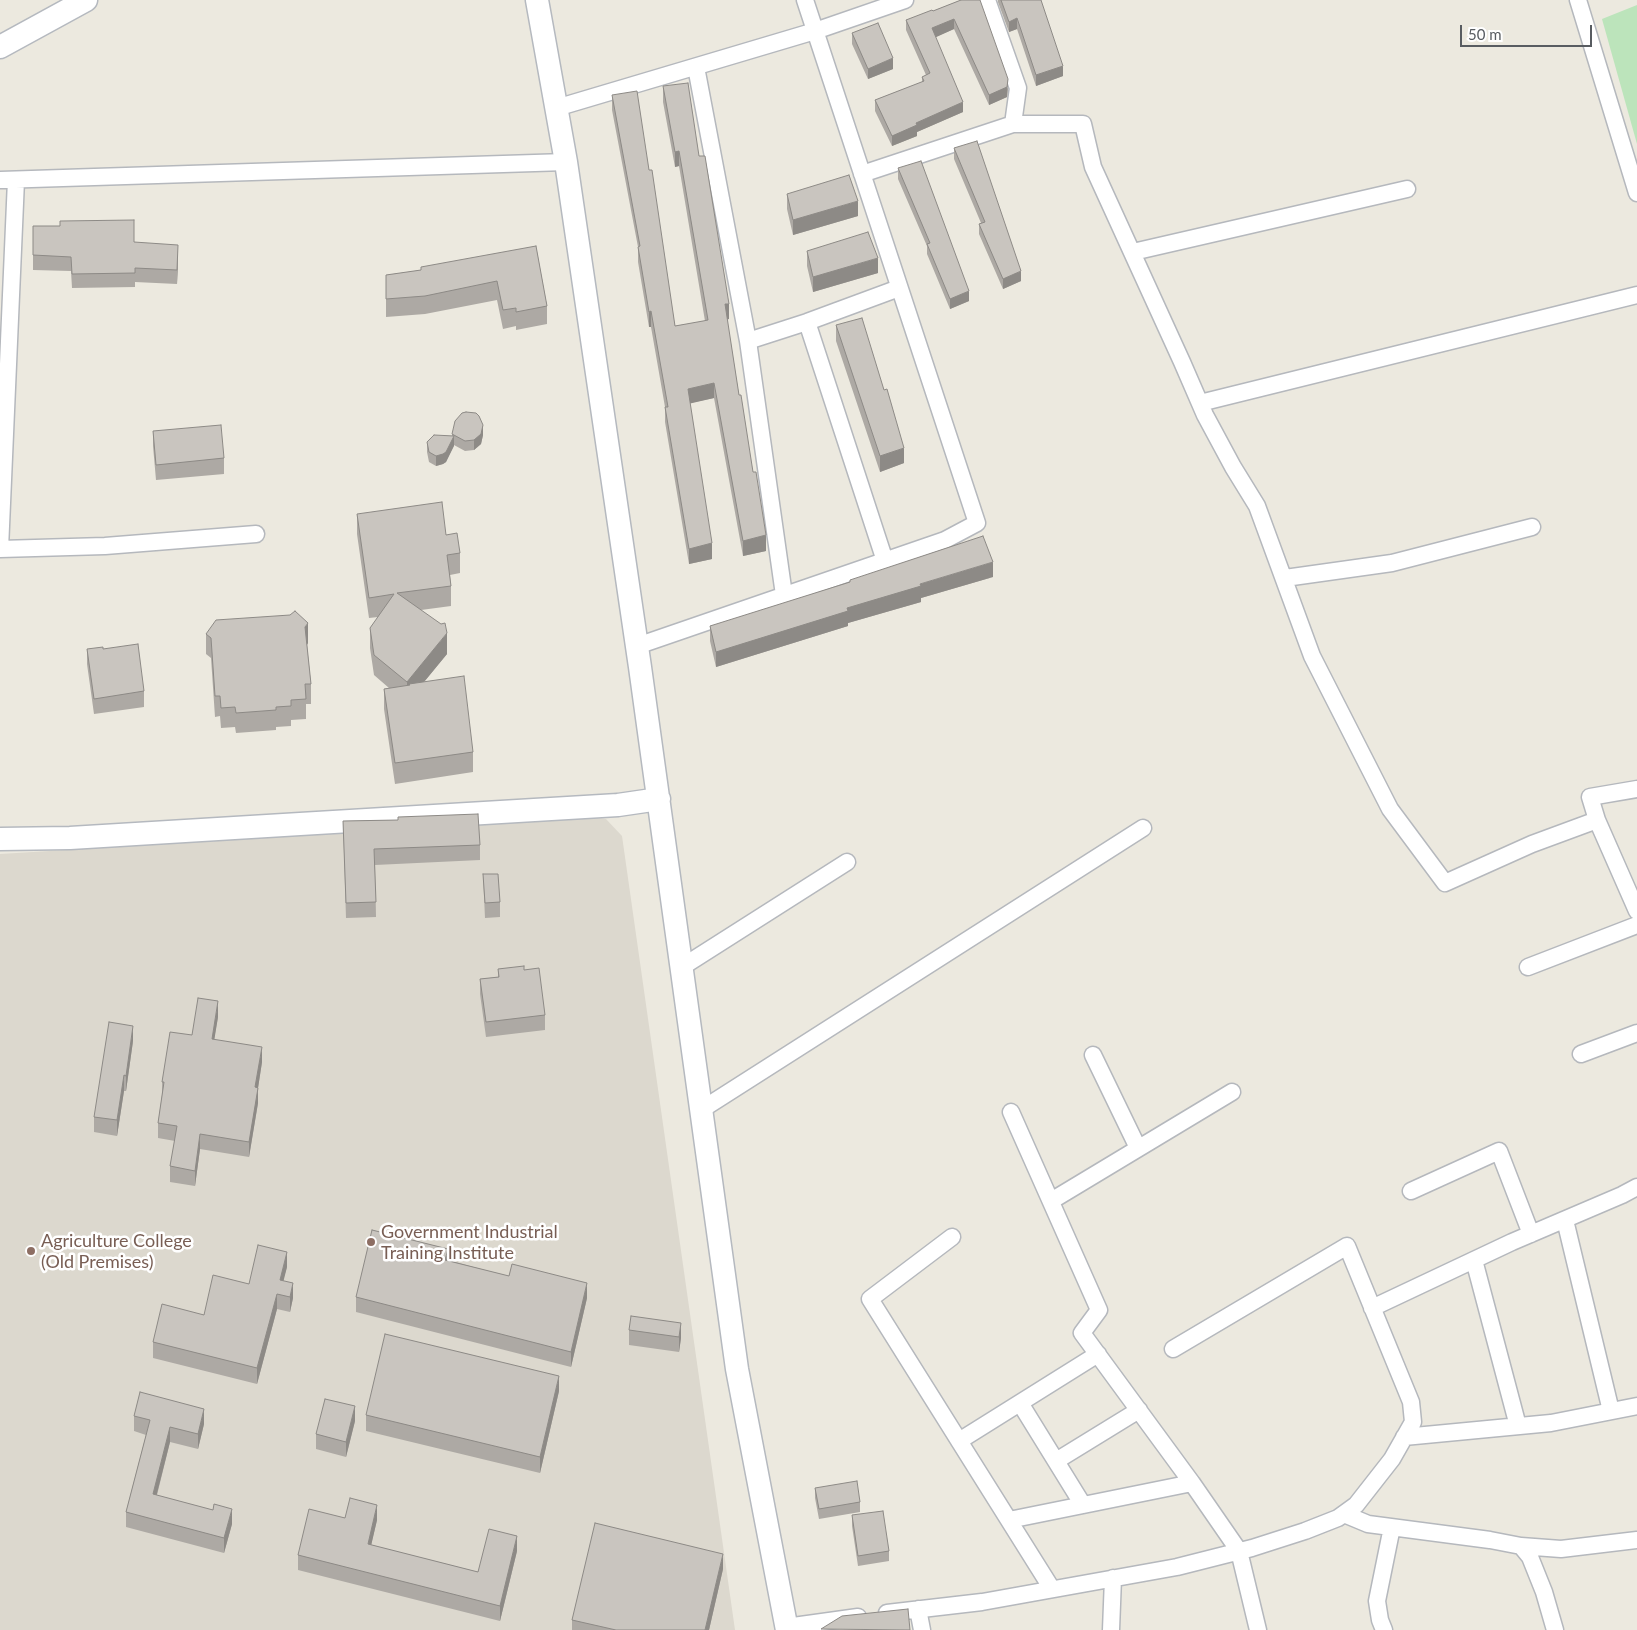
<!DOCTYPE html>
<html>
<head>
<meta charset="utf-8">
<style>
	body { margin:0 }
	#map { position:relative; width:1637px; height:1630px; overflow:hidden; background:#ece9df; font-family:Lato,sans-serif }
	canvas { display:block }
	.scale { position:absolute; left:1460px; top:25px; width:132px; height:22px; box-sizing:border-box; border:2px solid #585c61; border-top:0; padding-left:6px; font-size:15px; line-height:18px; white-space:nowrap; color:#585c61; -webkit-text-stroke:4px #fff; paint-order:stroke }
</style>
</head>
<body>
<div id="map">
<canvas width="1637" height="1630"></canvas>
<div class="scale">50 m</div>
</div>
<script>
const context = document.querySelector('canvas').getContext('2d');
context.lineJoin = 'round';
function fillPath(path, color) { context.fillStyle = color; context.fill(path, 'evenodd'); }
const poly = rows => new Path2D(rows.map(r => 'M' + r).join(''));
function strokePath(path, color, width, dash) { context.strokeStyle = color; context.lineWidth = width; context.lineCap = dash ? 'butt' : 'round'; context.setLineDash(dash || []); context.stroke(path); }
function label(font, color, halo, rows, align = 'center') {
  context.font = font + ' Lato,sans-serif'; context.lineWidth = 5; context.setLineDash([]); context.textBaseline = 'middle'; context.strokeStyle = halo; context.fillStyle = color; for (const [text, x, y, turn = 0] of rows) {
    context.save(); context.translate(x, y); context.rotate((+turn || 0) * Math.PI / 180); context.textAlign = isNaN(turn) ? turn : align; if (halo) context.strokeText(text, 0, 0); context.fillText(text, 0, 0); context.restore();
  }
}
const education = poly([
	[595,818,606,819,622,836,735,1630,0,1630,0,854]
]);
const green = poly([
	[1637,5,1637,144,1602,19]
]);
const street = poly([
	[987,0,1018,88,1013,124],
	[1578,0,1637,193],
	[696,67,748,341,784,595],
	[556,108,815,31,905,0],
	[862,174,1013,124,1083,124,1093,167,1182,362,1205,415,1233,467,1257,506,1312,656,1390,809,1445,883,1532,844,1597,820],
	[0,180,566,162],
	[1133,252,1407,189],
	[807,322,885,561],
	[748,341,807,322,899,288],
	[1200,403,1637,295],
	[0,549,16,180],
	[0,549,105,546,256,534],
	[1285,578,1392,563,1532,527],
	[637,646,945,540,977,523,805,0],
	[1637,789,1590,797,1597,820,1637,911],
	[682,967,847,862],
	[1528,967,1637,925],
	[1581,1054,1637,1033],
	[1093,1055,1138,1148],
	[701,1110,1143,828],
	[1011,1112,1099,1310,1082,1333,1192,1483,1239,1551,1258,1630],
	[1411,1191,1499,1151,1531,1234],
	[1051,1201,1232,1092],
	[1565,1220,1611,1411],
	[952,1237,870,1299,1052,1589],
	[1474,1260,1518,1426],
	[1372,1308,1512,1242,1622,1195,1637,1187],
	[1020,1403,1083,1505],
	[1404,1437,1551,1423,1637,1406],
	[959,1441,1098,1354],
	[1056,1461,1139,1410],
	[1344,1514,1368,1524,1490,1540,1521,1546,1530,1557,1544,1592,1555,1630],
	[1009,1520,1192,1483],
	[1521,1546,1561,1549,1637,1540],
	[918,1609,922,1630],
	[887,1613,982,1602,1177,1567,1252,1548,1305,1531,1338,1518,1356,1505,1392,1459,1413,1422,1411,1402,1347,1246,1173,1349],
	[786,1627,858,1617],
	[1111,1630,1113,1578],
	[1384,1630,1380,1620,1377,1601,1392,1527]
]);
const secondary = poly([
	[537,0,566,162,640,667,737,1369,787,1630],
	[0,47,86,0],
	[0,839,70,838,300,824,618,805,659,799]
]);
const wall = poly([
	[961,0,1008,89,1007,97,989,105,954,29,935,37,963,112,917,132,917,136,892,146,875,111,875,100,922,82,922,77,926,75,906,30,906,20,933,11],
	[998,0,1041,0,1063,76,1036,86,1017,29,1009,32,998,2],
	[852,33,893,69,868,79,852,44],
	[663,86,699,156,729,319,727,319,739,395,766,551,743,556,714,398,690,403,712,559,689,564,665,422,665,407,651,327,649,327,638,262,638,247,612,110,612,95,649,170,675,326,705,321,679,166,675,167,663,102],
	[954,148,1021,281,1003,289,979,234,979,224,981,223,954,159],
	[898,168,969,301,950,309,927,254,927,246,898,179],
	[787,194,858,216,793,235,787,209],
	[33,226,134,242,178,259,177,284,135,282,135,287,72,288,71,271,33,270],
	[536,246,547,306,547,324,516,330,516,326,503,329,497,300,425,314,386,317,386,275,421,270],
	[807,251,878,273,813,292,807,266],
	[836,325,904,463,880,472,836,341],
	[153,431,224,458,224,474,156,480,153,446],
	[452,434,483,435,481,444,474,450,465,451,454,445,446,462,443,464,436,466,429,462,427,452,427,442,452,436],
	[357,514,446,535,460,553,460,573,450,575,451,586,451,606,421,610,447,654,424,682,473,752,473,772,395,784,384,709,384,689,389,688,374,675,370,648,370,628,378,617,369,618,357,534],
	[993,577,921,598,921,602,848,623,848,626,716,667,710,641,710,626],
	[206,634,308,643,307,645,311,684,311,704,306,704,306,719,291,720,291,726,276,727,276,730,236,733,235,727,221,728,220,716,215,717,211,658,206,654],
	[87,649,103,649,144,691,144,707,94,714,87,664],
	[398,820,480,845,480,860,375,865,376,917,346,918,343,821],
	[483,874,500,902,500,917,485,918],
	[498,969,524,970,545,1015,545,1030,486,1037,480,994,480,979,498,977],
	[218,1017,214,1039,262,1062,258,1088,258,1103,249,1157,200,1149,195,1186,170,1182,170,1166,175,1141,158,1138,158,1123,162,1095,162,1082,192,1035],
	[133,1041,126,1091,124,1091,117,1136,94,1132,94,1117],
	[448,1260,587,1298,571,1367,356,1312,356,1297],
	[287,1267,283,1280,293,1298,290,1312,277,1309,257,1384,153,1358,153,1342,204,1315,249,1284],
	[681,1323,681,1338,679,1352,629,1345,629,1330],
	[559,1391,540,1473,366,1431,366,1415],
	[134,1416,204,1424,198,1449,170,1442,157,1495,232,1524,224,1553,126,1527,126,1512,146,1435,134,1431],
	[355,1421,346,1457,316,1449,316,1434],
	[815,1488,860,1502,860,1512,819,1519,815,1498],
	[852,1515,889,1551,889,1561,858,1566,852,1526],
	[345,1518,377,1520,371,1545,478,1572,517,1551,500,1621,298,1570,298,1555],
	[723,1569,709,1630,572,1630,572,1620]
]);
const shadedWall = poly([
	[1017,18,1017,29,1009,32,1009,22],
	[954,19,954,29,932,39,932,28],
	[893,58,893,69,868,79,868,69],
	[1063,66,1063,76,1036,86,1036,75],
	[1008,79,1007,97,989,105,989,95],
	[963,102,963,112,917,132,917,136,892,146,892,136,916,123],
	[679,151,679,166,675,167,675,152],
	[858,201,858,216,793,235,793,220],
	[178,245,178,259,177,284,177,270],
	[878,258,878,273,813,292,813,277],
	[1021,271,1021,281,1003,289,1003,279],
	[969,291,969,301,950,309,950,299],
	[725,304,729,304,729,319,725,320],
	[651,311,651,327,649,327,649,312],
	[714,383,714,398,688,404,688,389],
	[483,425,483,435,481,444,474,450,474,440],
	[454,436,454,446,446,462,443,464,436,466,436,456],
	[904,448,904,463,880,472,880,456],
	[766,535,766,551,743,556,743,541],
	[712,543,712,559,689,564,689,549],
	[993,562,993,577,921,598,921,602,848,623,848,626,716,667,716,652,847,608,920,584],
	[308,623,308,643,305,647,305,627],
	[447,633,447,654,410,699,410,685,409,684,409,700,407,703,407,682],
	[218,1001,218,1017,212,1054,212,1039],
	[133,1026,133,1041,126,1091,126,1076],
	[262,1047,262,1062,258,1088,258,1103,249,1157,249,1142,255,1087],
	[124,1075,124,1091,117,1136,117,1120],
	[200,1134,200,1149,195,1186,195,1171],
	[448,1249,448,1264,445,1260],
	[287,1252,287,1267,280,1295,280,1280],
	[293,1283,293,1298,290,1312,290,1297],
	[587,1283,587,1298,571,1367,571,1352],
	[277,1294,277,1309,257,1384,257,1368],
	[681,1323,681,1338,679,1352,679,1337],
	[559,1376,559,1391,540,1473,540,1457],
	[355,1406,355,1421,346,1457,346,1442],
	[204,1409,204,1424,198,1449,198,1434],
	[170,1427,170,1442,153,1509,153,1494],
	[377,1505,377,1520,368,1559,368,1544],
	[232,1509,232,1524,224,1553,224,1538],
	[517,1536,517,1551,500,1621,500,1606],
	[723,1554,723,1569,709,1630,705,1630]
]);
const building = poly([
	[961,0,980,0,1008,79,1007,87,989,95,954,19,932,28,963,102,916,123,917,125,892,136,875,100,924,81,922,77,930,73,906,20,932,10,933,11,961,0],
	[1001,0,1041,0,1063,66,1036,75,1017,18,1009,22,1001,0],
	[878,23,893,58,868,69,852,33,878,23],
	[688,83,699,156,705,156,729,304,725,304,739,395,741,395,753,472,756,472,766,535,743,541,714,383,688,389,712,543,689,549,665,407,668,407,651,311,649,312,638,247,640,246,612,95,637,91,649,170,652,170,675,326,703,321,708,320,695,244,679,151,675,152,663,86,688,83],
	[977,141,1021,271,1003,279,979,224,985,222,954,148,977,141],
	[921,161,969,291,950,299,927,244,930,243,898,168,921,161],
	[849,175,858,201,793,220,787,194,849,175],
	[134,220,134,242,178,245,177,270,135,268,135,273,72,274,71,257,33,255,33,226,60,226,60,221,134,220],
	[868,232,878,258,813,277,807,251,868,232],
	[536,246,547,306,516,312,516,308,503,310,497,281,425,296,386,299,386,275,421,270,421,267,536,246],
	[862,318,884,390,887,389,904,448,880,456,836,325,862,318],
	[466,412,476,413,479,416,483,425,481,434,474,440,465,441,452,434,455,421,462,413,466,412],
	[221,425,224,458,156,465,153,431,221,425],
	[434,435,454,436,446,452,443,454,436,456,429,452,427,442,434,435],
	[442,502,446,535,457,533,460,553,447,555,451,586,397,593,441,624,445,623,447,633,407,682,374,655,370,628,394,594,369,598,357,514,442,502],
	[983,536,993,562,920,584,921,586,847,608,848,611,716,652,710,626,850,582,850,580,983,536],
	[295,611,308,623,305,627,311,684,305,684,306,699,291,700,291,706,276,707,276,710,236,713,235,707,221,708,220,696,215,696,211,638,206,634,216,620,290,615,295,611],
	[138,644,144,691,94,699,87,649,103,647,103,649,138,644],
	[464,676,473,752,395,763,384,689,410,685,409,684,464,676],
	[478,814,480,845,374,849,376,902,346,903,343,821,398,820,398,817,478,814],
	[483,874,498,874,500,902,485,903,483,874],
	[524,966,524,970,539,968,545,1015,486,1022,480,979,499,977,498,969,524,966],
	[198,998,218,1001,212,1039,262,1047,255,1087,258,1088,249,1142,200,1134,195,1171,170,1166,177,1126,158,1123,164,1082,162,1082,170,1032,192,1035,198,998],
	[109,1022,133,1026,126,1076,124,1075,117,1120,94,1117,109,1022],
	[372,1230,448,1249,445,1260,509,1276,512,1264,587,1283,571,1352,356,1297,372,1230],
	[258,1245,287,1252,280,1280,293,1283,290,1297,277,1294,257,1368,153,1342,162,1304,204,1315,213,1275,249,1284,258,1245],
	[631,1316,681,1323,679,1337,629,1330,631,1316],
	[385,1334,559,1376,540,1457,366,1415,385,1334],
	[140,1392,204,1409,198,1434,170,1427,153,1494,213,1510,214,1504,232,1509,224,1538,126,1512,150,1420,134,1416,140,1392],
	[325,1399,355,1406,346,1442,316,1434,325,1399],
	[857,1481,860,1502,819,1509,815,1488,857,1481],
	[350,1498,377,1505,368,1544,478,1572,489,1529,517,1536,500,1606,298,1555,309,1509,345,1518,350,1498],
	[883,1511,889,1551,858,1556,852,1515,883,1511],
	[595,1523,723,1554,705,1630,616,1630,572,1620,595,1523],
	[908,1609,910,1630,821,1629,842,1616,908,1609]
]);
const markers = [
	[371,1242,5,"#8d6e63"],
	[31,1251,5,"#8d6e63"]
];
const educationNames = [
	["Government Industrial",381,1232],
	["Training Institute",381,1253],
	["Agriculture College",41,1241],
	["(Old Premises)",41,1262]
];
fillPath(education, '#dcd8ce');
fillPath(green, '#bce4bb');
strokePath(street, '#b5b8bd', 19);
strokePath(secondary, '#b5b9bf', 25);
strokePath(street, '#fff', 16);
strokePath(secondary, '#fff', 22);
fillPath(wall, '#ada9a4');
fillPath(shadedWall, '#8d8a86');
fillPath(building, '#c9c5bf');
strokePath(building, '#8d8a86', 1);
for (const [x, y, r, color] of markers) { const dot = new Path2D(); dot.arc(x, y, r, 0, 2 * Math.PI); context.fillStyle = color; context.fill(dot); strokePath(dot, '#fff', 2); }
label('18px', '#785e54', '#fff', educationNames, 'left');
</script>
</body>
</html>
